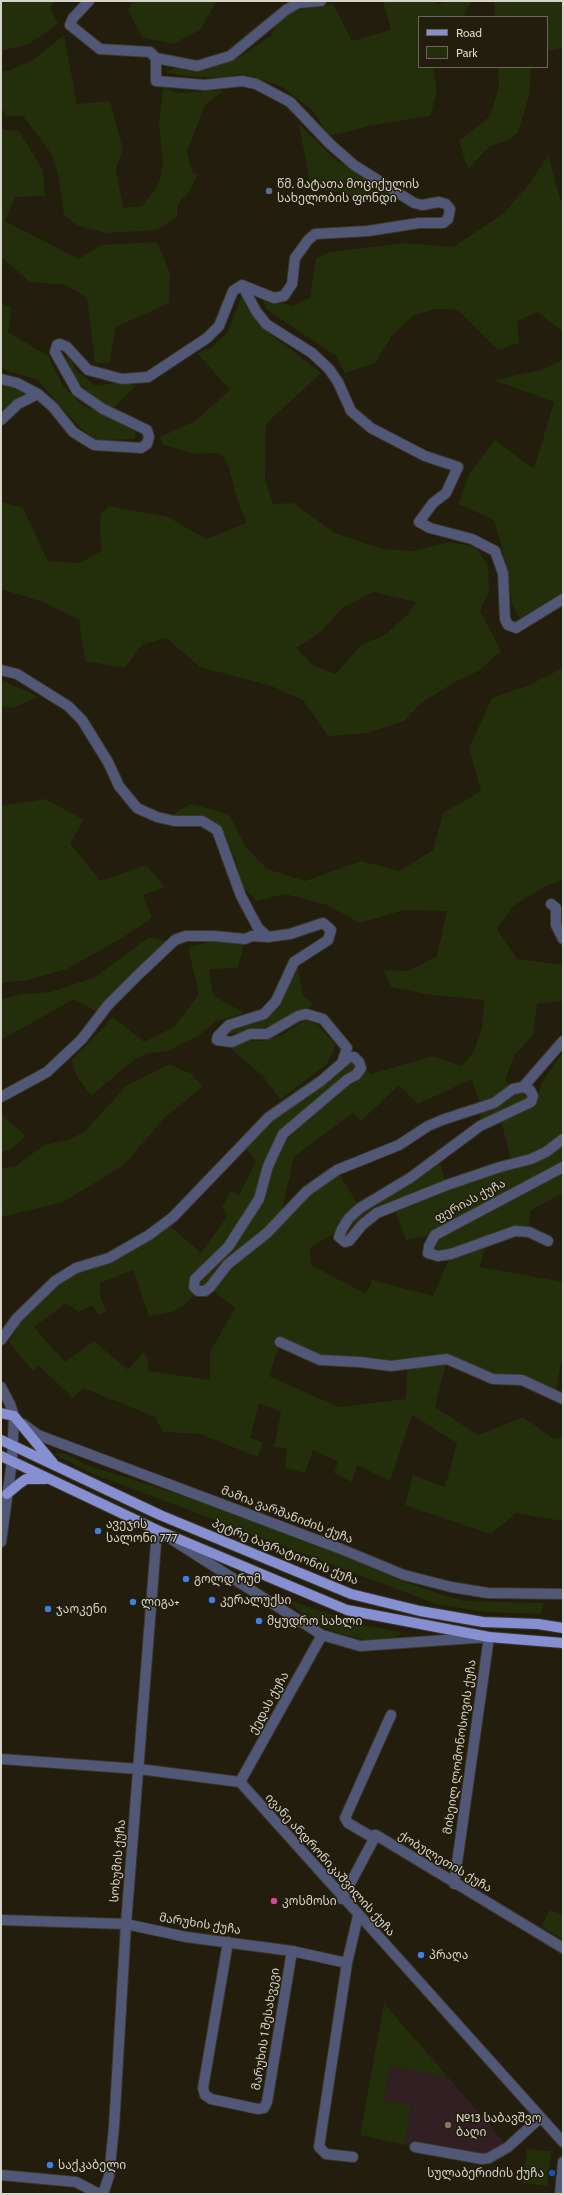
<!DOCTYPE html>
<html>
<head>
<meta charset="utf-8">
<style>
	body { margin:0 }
	#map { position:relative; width:564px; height:2195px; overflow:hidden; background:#221d0c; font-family:Cabin,sans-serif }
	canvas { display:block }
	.frame { position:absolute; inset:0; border:2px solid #d7d4c9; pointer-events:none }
	.legend { position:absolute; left:418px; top:16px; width:130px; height:52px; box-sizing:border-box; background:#221d0c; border:1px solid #6a6658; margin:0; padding:5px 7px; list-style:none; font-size:12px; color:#d7d4c9 }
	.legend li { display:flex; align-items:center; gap:8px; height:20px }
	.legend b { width:20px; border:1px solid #6a6658 }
</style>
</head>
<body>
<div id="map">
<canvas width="564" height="2195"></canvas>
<div class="frame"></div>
<ul class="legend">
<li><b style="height:5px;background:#858fd1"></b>Road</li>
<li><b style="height:11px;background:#232e0b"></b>Park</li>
</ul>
</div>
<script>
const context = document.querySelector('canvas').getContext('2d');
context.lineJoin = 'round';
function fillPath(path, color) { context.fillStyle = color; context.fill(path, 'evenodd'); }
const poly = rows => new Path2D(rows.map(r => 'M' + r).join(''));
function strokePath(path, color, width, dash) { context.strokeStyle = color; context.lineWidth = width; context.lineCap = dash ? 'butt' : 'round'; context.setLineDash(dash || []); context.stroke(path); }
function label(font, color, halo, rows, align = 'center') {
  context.font = font + ' Cabin,"Noto Sans Georgian",sans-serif'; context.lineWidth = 3; context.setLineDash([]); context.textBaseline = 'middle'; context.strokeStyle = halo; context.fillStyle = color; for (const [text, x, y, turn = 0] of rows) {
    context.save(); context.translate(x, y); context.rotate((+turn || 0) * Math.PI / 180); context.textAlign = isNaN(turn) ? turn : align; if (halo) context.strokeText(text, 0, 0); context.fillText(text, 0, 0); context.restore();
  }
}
const education = poly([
	[390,2066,449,2078,508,2147,482,2159,405,2145,411,2106,384,2101]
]);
const green = poly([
	[1,1,54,1,50,8,58,24,29,44,1,51],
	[132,1,217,1,200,30,173,44,142,37,128,10],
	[383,1,434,1,439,4,446,1,472,1,463,17,419,17,419,67,433,67,437,92,430,116,370,126,329,136,314,112,281,86,241,74,219,78,186,76,165,72,179,67,206,70,235,60,271,36,275,27,289,12,333,4,352,41,391,30],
	[494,1,563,1,563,48,547,51,547,17,495,17],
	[64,35,77,104,110,101,123,150,116,169,123,208,142,206,156,188,160,180,163,163,159,125,163,87,177,93,224,90,206,104,187,151,192,172,198,174,189,192,177,205,177,217,157,230,107,233,79,226,64,215,58,173,50,152,23,116,6,116,1,107,1,71,10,70,33,60],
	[498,67,531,67,529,96,518,133,508,140,489,147,468,169,459,141,490,116,499,87],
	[299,124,336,160,389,192,396,203,371,203,341,192,311,189],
	[1,129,19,131,43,170,45,196,15,197,5,221,79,259,101,245,157,242,170,273,169,303,116,327,109,363,95,363,87,298,67,285,30,282,1,257],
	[548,155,561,202,563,200,563,332,538,312,517,321,519,343,498,350,458,310,436,309,413,316,392,336,375,363,345,373,336,356,266,309,262,296,291,306,310,298,316,258,330,252,405,243,453,247,503,214,529,184],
	[242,295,246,306,259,325,321,373,266,424,265,481,273,504,293,503,335,533,382,549,414,551,449,542,476,547,488,566,489,592,480,611,501,651,480,670,455,682,421,703,404,721,367,733,328,736,303,700,271,686,200,667,166,638,142,645,125,668,85,661,79,620,43,602,1,589,1,502,23,508,48,561,80,563,101,551,100,515,109,506,168,517,206,539,246,523,236,495,227,461,219,453,194,454,162,444,160,437,195,421,230,390,197,353,212,347,227,333],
	[373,592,416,602,407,615,386,634,360,646,336,674,313,665,296,648,318,634,344,607],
	[1,303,12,308,8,332,48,356,63,386,82,405,136,430,135,439,94,440,66,413,38,380,1,369],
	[65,356,70,359,77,371,96,386,115,383,137,385,112,409,94,397,75,379],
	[563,360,563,592,520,619,512,604,505,559,494,520,458,504,469,474,495,440,534,469,554,402,494,380,541,370],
	[1,381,27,390,1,412],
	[563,668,563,880,546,886,513,906,497,929,517,959,563,965,563,1001,537,1004,533,1035,515,1055,505,1080,513,1089,530,1090,528,1103,534,1110,542,1082,563,1052,563,1193,530,1211,529,1232,488,1241,479,1267,563,1282,563,1363,561,1363,555,1397,522,1380,493,1379,447,1360,435,1407,478,1435,523,1417,554,1439,563,1437,563,1521,516,1513,491,1534,405,1505,413,1475,445,1487,457,1443,412,1415,390,1481,357,1465,352,1482,334,1473,338,1462,313,1450,305,1473,285,1468,287,1448,274,1447,281,1412,259,1403,250,1438,263,1442,258,1457,200,1434,163,1432,155,1417,83,1388,73,1398,38,1365,33,1371,9,1342,21,1319,56,1285,78,1270,169,1225,201,1253,228,1215,222,1207,231,1191,239,1196,256,1160,243,1146,254,1133,349,1057,371,1074,432,1056,462,1066,473,1053,482,1028,484,1000,432,995,391,987,384,970,408,971,437,956,447,911,404,910,360,923,327,905,285,894,257,901,242,886,236,860,215,821,198,816,171,815,191,804,229,814,246,847,267,869,305,881,361,861,400,871,433,850,443,813,481,791,469,748,492,698,529,685],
	[472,1079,481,1107,480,1126,500,1117,512,1164,447,1185,438,1156,360,1208,337,1170,280,1219,294,1157,353,1113,361,1121,399,1085,418,1104],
	[393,1206,406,1240,434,1235,428,1253,451,1254,433,1296,372,1280,366,1294,311,1265,310,1248,341,1229,345,1242],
	[133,1270,149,1316,172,1312,184,1305,198,1291,210,1288,235,1308,210,1352,210,1380,148,1371,148,1357,143,1353,128,1370,94,1341,65,1362,34,1327,66,1303,79,1312,93,1305,98,1315,106,1312,100,1296,100,1283],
	[280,1343,320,1360,407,1365,406,1399,339,1407,269,1376],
	[1,680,39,697,12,708,1,706],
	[45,799,84,820,70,843,100,881,146,865,165,887,143,895,152,918,122,938,67,969,28,980,1,983,1,806],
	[149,937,167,941,115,990,97,1012,74,999,1,1040,1,999,24,994,51,992,95,977],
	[211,941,244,944,238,968,209,969,213,996,245,1013,217,1021,198,1036,167,1051,146,1054,134,1060,91,1096,76,1075,71,1061,113,1017,144,1042,174,1027,199,994,188,948],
	[298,967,303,995,314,1005,295,1012,270,1027,228,1034,230,1029,282,998],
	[305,1020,318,1025,336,1045,327,1064,280,1100,263,1076,230,1048,242,1041,262,1041,280,1036],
	[170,1064,191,1074,203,1087,165,1117,124,1165,63,1202,1,1217,1,1168,14,1167,44,1145,68,1140,84,1132,126,1086],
	[1,1114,26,1136,11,1149,1,1152],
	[54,1454,66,1454,84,1464,197,1500,323,1548,397,1579,440,1594,466,1601,544,1603,541,1614,485,1612,436,1604,91,1473],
	[291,1601,363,1625,401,1632,400,1635,385,1640,362,1639,341,1634,322,1626,302,1614,291,1604],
	[550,1910,563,1915,563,1940,541,1926],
	[384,2003,449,2078,390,2066,384,2101,411,2105,405,2145,360,2135],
	[527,2149,551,2151,547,2186,523,2183]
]);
const minor = poly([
	[89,1,73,18,70,25,100,49,150,52,156,58],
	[242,285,256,311,266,324,312,353,329,369,338,382,351,411,371,428,425,456,458,467,446,493,433,503,419,522,430,528,472,539,495,551,503,573,505,619,508,625,516,628,563,599],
	[1,379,17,383,38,394,53,407,73,432,94,445,141,448,147,444,149,437,147,430,103,409,77,391,55,352,57,345,60,344,67,347,88,370,122,379,148,377,207,338,219,326,233,291,242,285,274,298,284,296,292,284,295,258,308,240,315,234,368,231,419,223,443,223,448,219,450,209,446,204,439,202,422,205,414,203,354,165,330,144,290,102,256,84,242,81,205,85,156,81,156,58,197,66,230,56,286,10,298,3,321,1],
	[1,420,18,404,38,394],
	[1,670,17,674,68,706,82,720,108,762,119,786,137,808,157,817,174,821,202,821,217,830,241,896,258,928,268,937],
	[551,904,556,908,556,925,563,939],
	[523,1087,563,1041],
	[1,1097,47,1072,82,1039,108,1005,139,974,175,940,186,936,214,936,245,939,252,936,268,937,290,934,323,923,331,930,328,940,294,962,276,1001,264,1014,229,1025,218,1036,217,1040,232,1042,250,1034,267,1034,298,1016,306,1014,323,1019,347,1048,343,1060],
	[548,1241,529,1232,515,1231,451,1254,438,1256,428,1253,429,1246,435,1235,563,1167],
	[1,1340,17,1318,55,1281,76,1268,109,1258,149,1235,173,1217,269,1117,321,1081,349,1057,354,1057,359,1062,361,1068,356,1075,348,1079,283,1134,268,1166,259,1199,228,1247,195,1279,194,1287,198,1291,205,1291,210,1287,228,1264,267,1233,307,1191,337,1170,399,1145,428,1126,442,1120,494,1103,513,1089,523,1087,530,1090,533,1096,531,1102,480,1126,410,1178,360,1208,349,1218,342,1229,339,1237,345,1242,349,1241,362,1225,377,1213,447,1185,500,1167,531,1159,546,1152,563,1139],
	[280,1342,320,1360,360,1362,391,1366,447,1359,493,1379,522,1380,563,1399],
	[1,1387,10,1404,14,1416,12,1461,1,1542],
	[23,1424,38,1435,341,1549,404,1575,451,1587,488,1593,563,1594],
	[1,1759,139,1769,240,1782,563,2142],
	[240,1782,322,1635],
	[376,1835,563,1948],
	[376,1835,370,1836,348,1823,345,1818,391,1715],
	[342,1899,376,1835],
	[1,1920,126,1924,186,1937,292,1951,347,1963],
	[228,1942,203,2088,205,2095,211,2099,258,2109,264,2108,267,2102,292,1951],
	[415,2147,482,2159,489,2158,508,2147,540,2118],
	[353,2157,326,2154,319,2147,347,1963,358,1916],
	[1,2175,76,2182,99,2194],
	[103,2194,109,2176,114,2127,126,1924,157,1530,322,1635,360,1646,489,1637,454,1884],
	[560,2194,563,2162]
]);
const major = poly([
	[1,1413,14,1416,53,1463],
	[1,1440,160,1515,351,1594,420,1611,483,1622,538,1624,563,1628],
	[1,1456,157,1530,347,1610,489,1637,563,1643],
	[7,1494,19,1484,26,1479,46,1479]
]);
const markers = [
	[269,191,4,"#5c6f8a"],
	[98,1531,4,"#3f7fe0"],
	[186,1579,4,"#3f7fe0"],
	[212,1600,4,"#3f7fe0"],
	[133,1602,4,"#3f7fe0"],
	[48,1609,4,"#3f7fe0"],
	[259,1621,4,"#3f7fe0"],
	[274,1901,4,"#d1479c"],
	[421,1955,4,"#3f7fe0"],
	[448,2125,4,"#8d6e63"],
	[50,2165,4,"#3f7fe0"],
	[552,2173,4,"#1a4fb4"]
];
const poiNames = [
	["წმ. მატათა მოციქულის",277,184],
	["სახელობის ფონდი",277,198],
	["ავეჯის",106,1524],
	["სალონი 777",106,1538],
	["გოლდ რუმ",194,1579],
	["კერალუქსი",220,1600],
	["ლიგა+",141,1602],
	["ჯაოკენი",56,1609],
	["მყუდრო სახლი",267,1621],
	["კოსმოსი",282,1901],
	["პრაღა",429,1955],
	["№13 საბავშვო",456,2118],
	["ბაღი",456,2132],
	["საქკაბელი",58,2165],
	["სულაბერიძის ქუჩა",544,2173,"right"]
];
const streetNames = [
	["ფერიას ქუჩა",470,1201,-28],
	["მამია ვარშანიძის ქუჩა",287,1515,21],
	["პეტრე ბაგრატიონის ქუჩა",285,1552,22],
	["ქედას ქუჩა",269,1703,-61],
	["მიხეილ ლომონოსოვის ქუჩა",460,1747,-82],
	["სოხუმის ქუჩა",118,1861,-85],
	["ქობულეთის ქუჩა",445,1862,31],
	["ივანე ანდრონიკაშვილის ქუჩა",330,1865,48],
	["მარუხის ქუჩა",200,1924,9],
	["მარუხის 1 შესახვევი",266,2029,-81]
];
fillPath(education, '#311f24');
fillPath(green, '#232e0b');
strokePath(minor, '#3b3726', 12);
strokePath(major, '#3b3726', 12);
strokePath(minor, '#515777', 10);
strokePath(major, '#858fd1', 10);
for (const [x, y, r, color] of markers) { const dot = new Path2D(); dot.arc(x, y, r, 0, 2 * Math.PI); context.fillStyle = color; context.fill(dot); strokePath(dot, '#221d0c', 1.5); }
label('12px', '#d7d4c9', '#221d0c', poiNames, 'left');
label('12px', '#d7d4c9', '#221d0c', streetNames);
</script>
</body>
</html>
